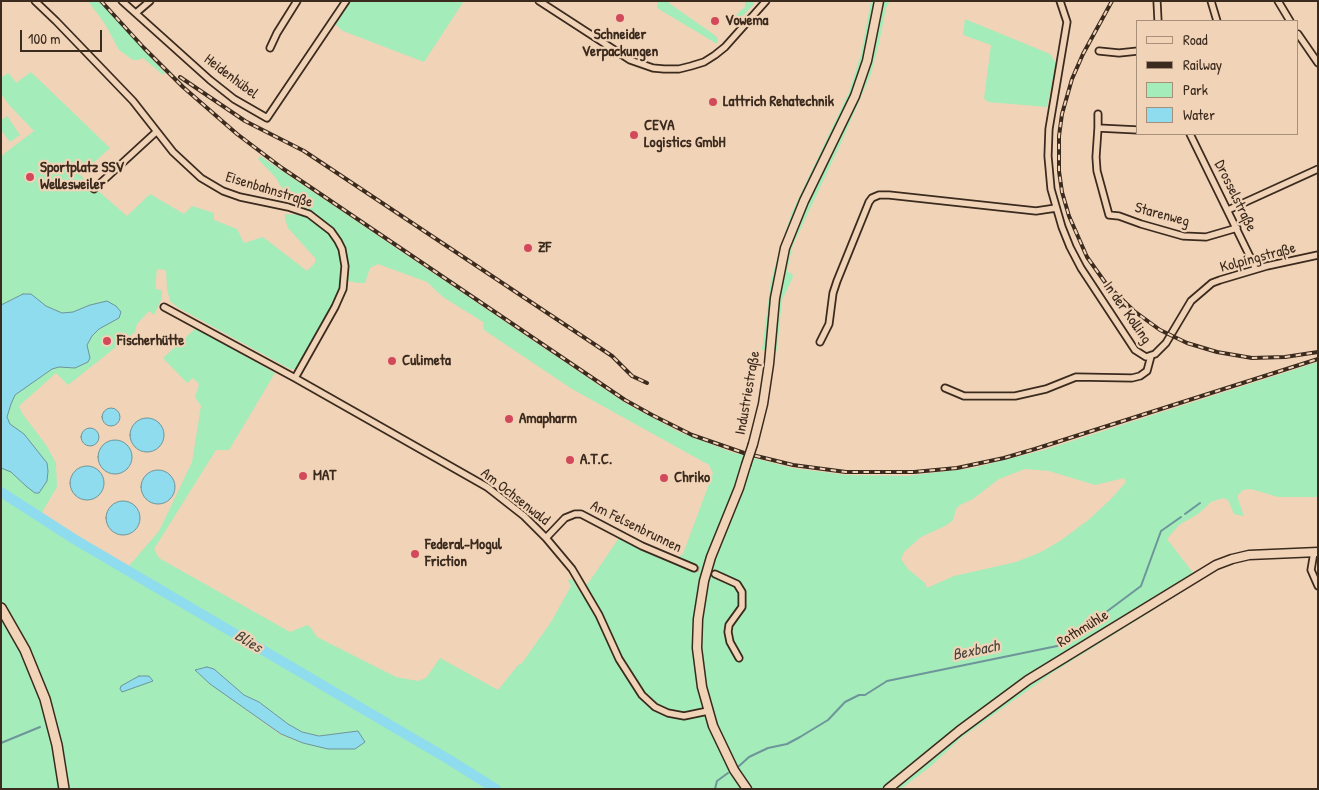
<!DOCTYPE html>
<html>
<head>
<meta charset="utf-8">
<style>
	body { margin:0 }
	#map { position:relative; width:1319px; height:790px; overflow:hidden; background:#f1d3b7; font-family:"Patrick Hand",sans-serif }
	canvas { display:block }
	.frame { position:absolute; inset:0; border:2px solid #3b2a1e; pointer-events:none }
	.legend { position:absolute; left:1136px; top:20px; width:162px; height:115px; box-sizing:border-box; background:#f1d3b7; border:1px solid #a88f7a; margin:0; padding:6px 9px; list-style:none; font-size:15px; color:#3b2a1e }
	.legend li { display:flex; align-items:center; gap:10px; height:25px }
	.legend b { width:25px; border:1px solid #a88f7a }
	.scale { position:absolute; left:20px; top:30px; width:82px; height:22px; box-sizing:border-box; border:2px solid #3b2a1e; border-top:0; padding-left:6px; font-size:15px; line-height:18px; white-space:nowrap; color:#3b2a1e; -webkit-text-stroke:4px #f1d3b7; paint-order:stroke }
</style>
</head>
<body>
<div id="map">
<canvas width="1319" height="790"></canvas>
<div class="frame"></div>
<ul class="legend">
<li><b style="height:6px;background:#f1d3b7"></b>Road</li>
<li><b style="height:6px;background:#3b2a1e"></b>Railway</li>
<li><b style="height:14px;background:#a4ecba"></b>Park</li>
<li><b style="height:14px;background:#8edced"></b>Water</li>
</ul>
<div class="scale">100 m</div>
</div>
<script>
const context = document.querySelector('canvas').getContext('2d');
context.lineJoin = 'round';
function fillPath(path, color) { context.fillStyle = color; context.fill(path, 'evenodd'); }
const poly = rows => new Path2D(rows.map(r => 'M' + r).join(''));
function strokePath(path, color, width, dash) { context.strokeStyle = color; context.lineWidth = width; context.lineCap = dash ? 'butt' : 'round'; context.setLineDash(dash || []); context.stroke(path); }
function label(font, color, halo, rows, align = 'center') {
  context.font = font + ' "Patrick Hand",sans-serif'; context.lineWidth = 4.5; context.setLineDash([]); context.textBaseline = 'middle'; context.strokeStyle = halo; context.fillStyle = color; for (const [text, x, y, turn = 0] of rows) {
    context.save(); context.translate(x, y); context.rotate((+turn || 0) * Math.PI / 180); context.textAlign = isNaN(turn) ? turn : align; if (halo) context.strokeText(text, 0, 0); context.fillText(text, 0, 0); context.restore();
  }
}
const green = poly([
	[88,1,99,1,165,73,163,75,143,58,138,60,133,60,119,50,105,24],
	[350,1,464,1,424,62,343,31,335,24],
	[657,1,669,1,670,4,716,36,718,40,717,44,657,8],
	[745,1,753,1,754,4,738,21,735,18,737,14,745,7],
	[871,1,890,1,886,8,879,43,871,74,841,143,793,245,787,271,789,273,792,273,793,277,782,300,777,351,762,350,771,280,780,248,792,212,849,92,861,54],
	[965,19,1050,54,1056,63,1047,107,988,102,984,98,991,45,963,35],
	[31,72,110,148,80,175,127,216,150,194,184,214,192,206,214,213,214,220,237,229,244,243,263,237,307,271,315,263,315,258,288,228,285,219,285,214,301,215,301,199,281,187,276,178,258,159,260,156,625,403,679,432,731,452,792,468,846,475,907,476,973,468,1044,450,1318,362,1318,497,1278,497,1251,489,1243,490,1238,495,1238,499,1244,516,1234,514,1228,500,1223,498,1211,502,1198,514,1179,525,1167,539,1194,574,1183,580,1187,589,1052,673,961,738,931,766,901,789,1,789,1,156,34,131,9,105,1,94,1,77,9,73,16,83],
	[378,264,427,282,443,297,483,322,484,330,572,389,709,465,713,473,683,554,670,562,619,538,589,582,579,591,573,580,569,579,568,581,571,586,551,622,522,663,518,665,498,690,440,658,426,678,418,681,396,677,317,637,311,628,307,625,290,632,159,558,154,549,216,450,229,450,275,373,196,328,163,358,187,383,193,378,199,384,195,397,201,406,192,462,159,531,128,567,41,514,57,487,56,463,46,445,22,413,19,406,56,373,68,385,135,332,137,324,149,311,154,315,162,298,162,290,155,289,157,269,166,270,167,289,170,301,177,307,290,369,295,369,298,366,331,307,342,280,359,283,365,283,370,268],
	[1025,469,1049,471,1095,485,1124,478,1126,482,1110,500,1087,521,1060,541,1041,552,1016,562,954,576,927,588,925,583,908,569,901,559,904,552,921,537,947,525,953,520,956,509,960,505,973,499,999,479],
	[207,667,214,669,244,695,259,702,288,724,302,732,319,736,358,731,303,743,281,735,210,684,196,671],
	[7,116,20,135,10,142,1,130,1,120]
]);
const water = poly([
	[23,294,31,294,46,306,62,313,73,312,90,305,107,301,116,306,121,312,119,318,99,329,92,336,87,345,90,358,88,362,75,368,59,367,52,369,15,395,11,404,7,417,10,424,24,434,47,463,48,471,47,481,39,493,35,493,27,487,11,472,1,468,1,305,23,294],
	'102 417a9 9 0 1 1 18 0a9 9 0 1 1-18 0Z',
	'130 435a17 17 0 1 1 34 0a17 17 0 1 1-34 0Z',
	'81 437a9 9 0 1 1 18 0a9 9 0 1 1-18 0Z',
	'98 457a17 17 0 1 1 34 0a17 17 0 1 1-34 0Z',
	'70 483a17 17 0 1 1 34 0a17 17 0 1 1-34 0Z',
	'141 487a17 17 0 1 1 34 0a17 17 0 1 1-34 0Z',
	'106 518a17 17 0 1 1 34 0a17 17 0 1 1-34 0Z',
	[207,667,214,669,244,695,259,702,288,724,302,732,319,736,358,731,365,742,355,749,328,749,303,743,281,734,210,684,195,670,207,667],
	[139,676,149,676,153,681,122,692,120,689,121,686,139,676]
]);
const stream = poly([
	[1185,514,1200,503],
	[1,743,40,727],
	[738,767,749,757,768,748,787,744,800,737,828,720,845,702,859,695,865,695,887,681,1062,645,1141,586,1161,531,1181,517],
	[715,789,717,781,728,773]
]);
const river = poly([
	[1,492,74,539,448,759,496,789]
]);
const minorTunnel = poly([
	[694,568,715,574]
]);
const minor = poly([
	[35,1,56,21,133,101,173,152,201,178,223,191,240,197,288,207,309,214,331,231,338,241,342,249,345,266,343,289,335,307,295,378],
	[122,1,210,80,234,99,267,118,346,1],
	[539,1,630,60,653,68,664,69,679,69,691,66,704,62,715,55,725,47,766,1],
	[1060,1,1067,22,1049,129,1048,156,1051,189,1062,227,1070,247,1081,268,1135,350,1146,357,1155,354,1166,343,1191,301,1212,283,1220,280,1267,266,1318,255],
	[1157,1,1158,21],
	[1211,1,1217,21],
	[1278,1,1290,21],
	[136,13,150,1],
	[1298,34,1318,63],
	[270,48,277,33,297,1],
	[1099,51,1119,53,1138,51],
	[1098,114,1098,128,1096,157,1097,171,1109,215,1119,216,1141,224,1183,236,1206,237,1237,228],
	[1098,128,1138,130],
	[1190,134,1256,269],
	[94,189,156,132],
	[1228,210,1318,169],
	[164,307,295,378,487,487,524,516,546,538,572,569,599,615,619,659,642,695,655,707,668,713,684,716,708,711],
	[820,342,829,324,833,293,837,281,869,202,872,198,879,195,889,195,1036,211,1056,208],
	[945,388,964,396,1015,396,1046,389,1076,377,1132,378,1140,376,1147,371,1151,356],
	[546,538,565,518,575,514,581,514,642,546,694,568],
	[1314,552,1311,570,1318,586],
	[715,574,737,584,742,592,742,607,729,625,728,632,730,642,739,658]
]);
const tertiary = poly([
	[753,444,763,404,769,364,775,298,785,248,804,201,855,96,867,61,879,1],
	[746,465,739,488,711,557,704,581,698,619,697,648,702,687,713,726,734,770,747,789],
	[888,789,959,731,1028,680,1216,565,1232,559,1249,555,1318,552]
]);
const secondary = poly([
	[1,608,25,650,45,699,57,745,64,789]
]);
const rail = poly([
	[101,1,144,48,183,87,237,134,282,168,625,400,652,415,692,435,744,453,793,465,846,472,914,472,957,468,1004,458,1035,449,1318,359],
	[1112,1,1083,54,1072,79,1062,114,1059,136,1059,171,1062,192,1069,216,1087,257,1107,285,1134,311,1160,330,1187,343,1217,352,1252,358,1285,357,1318,352],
	[180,77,245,121,304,151,612,356,632,376,647,383]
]);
const tertiaryBridge = poly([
	[746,465,753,444]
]);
const markers = [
	[620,18,5,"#d1495b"],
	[715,21,5,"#d1495b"],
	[713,102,5,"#d1495b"],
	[634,135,5,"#d1495b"],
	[30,177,5,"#d1495b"],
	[528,248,5,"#d1495b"],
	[107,341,5,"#d1495b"],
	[392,361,5,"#d1495b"],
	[509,419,5,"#d1495b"],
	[570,460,5,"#d1495b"],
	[303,476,5,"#d1495b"],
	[664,478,5,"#d1495b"],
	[415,554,5,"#d1495b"]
];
const poiNames = [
	["Vowema",725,21],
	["Schneider",620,35,"center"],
	["Verpackungen",620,52,"center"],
	["Lattrich Rehatechnik",723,102],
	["CEVA",644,126],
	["Logistics GmbH",644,143],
	["Sportplatz SSV",40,168],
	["Wellesweiler",40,185],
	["ZF",538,248],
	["Fischerhütte",117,341],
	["Culimeta",402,361],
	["Amapharm",519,419],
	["A.T.C.",580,460],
	["MAT",313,476],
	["Chriko",674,478],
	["Federal-Mogul",425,545],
	["Friction",425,562]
];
const streetNames = [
	["Heidenhübel",231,77,37],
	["Eisenbahnstraße",269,190,17],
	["Drosselstraße",1235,196,64],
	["Starenweg",1162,215,15],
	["Kolpingstraße",1258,258,-15],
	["In der Kolling",1127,313,55],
	["Industriestraße",748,393,-80],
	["Am Ochsenwald",515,497,38],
	["Am Felsenbrunnen",636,527,26],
	["Rothmühle",1083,629,-32]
];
const waterNames = [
	["Blies",248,642,31],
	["Bexbach",976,651,-12]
];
fillPath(green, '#a4ecba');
fillPath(water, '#8edced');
strokePath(water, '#6d959a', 1);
strokePath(stream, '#6d959a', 2);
strokePath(river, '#8edced', 10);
strokePath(minorTunnel, '#cdb198', 5.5, [5.5, 3]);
strokePath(minor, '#3b2a1e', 9);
strokePath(tertiary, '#3b2a1e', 11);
strokePath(secondary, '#3b2a1e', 12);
strokePath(minor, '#f1d3b7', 5.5);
strokePath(tertiary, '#f1d3b7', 8);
strokePath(secondary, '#f1d3b7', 9);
strokePath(rail, '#3b2a1e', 4);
strokePath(rail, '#f1d3b7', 2, [5.5]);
strokePath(tertiaryBridge, '#3b2a1e', 11, []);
strokePath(tertiaryBridge, '#f1d3b7', 8);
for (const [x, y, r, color] of markers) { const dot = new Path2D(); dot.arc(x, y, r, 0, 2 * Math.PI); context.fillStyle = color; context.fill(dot); strokePath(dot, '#f1d3b7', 2); }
label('bold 15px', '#3b2a1e', '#f1d3b7', poiNames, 'left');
label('15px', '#3b2a1e', '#f1d3b7', streetNames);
label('italic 16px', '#47453d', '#f1d3b7', waterNames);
</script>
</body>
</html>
